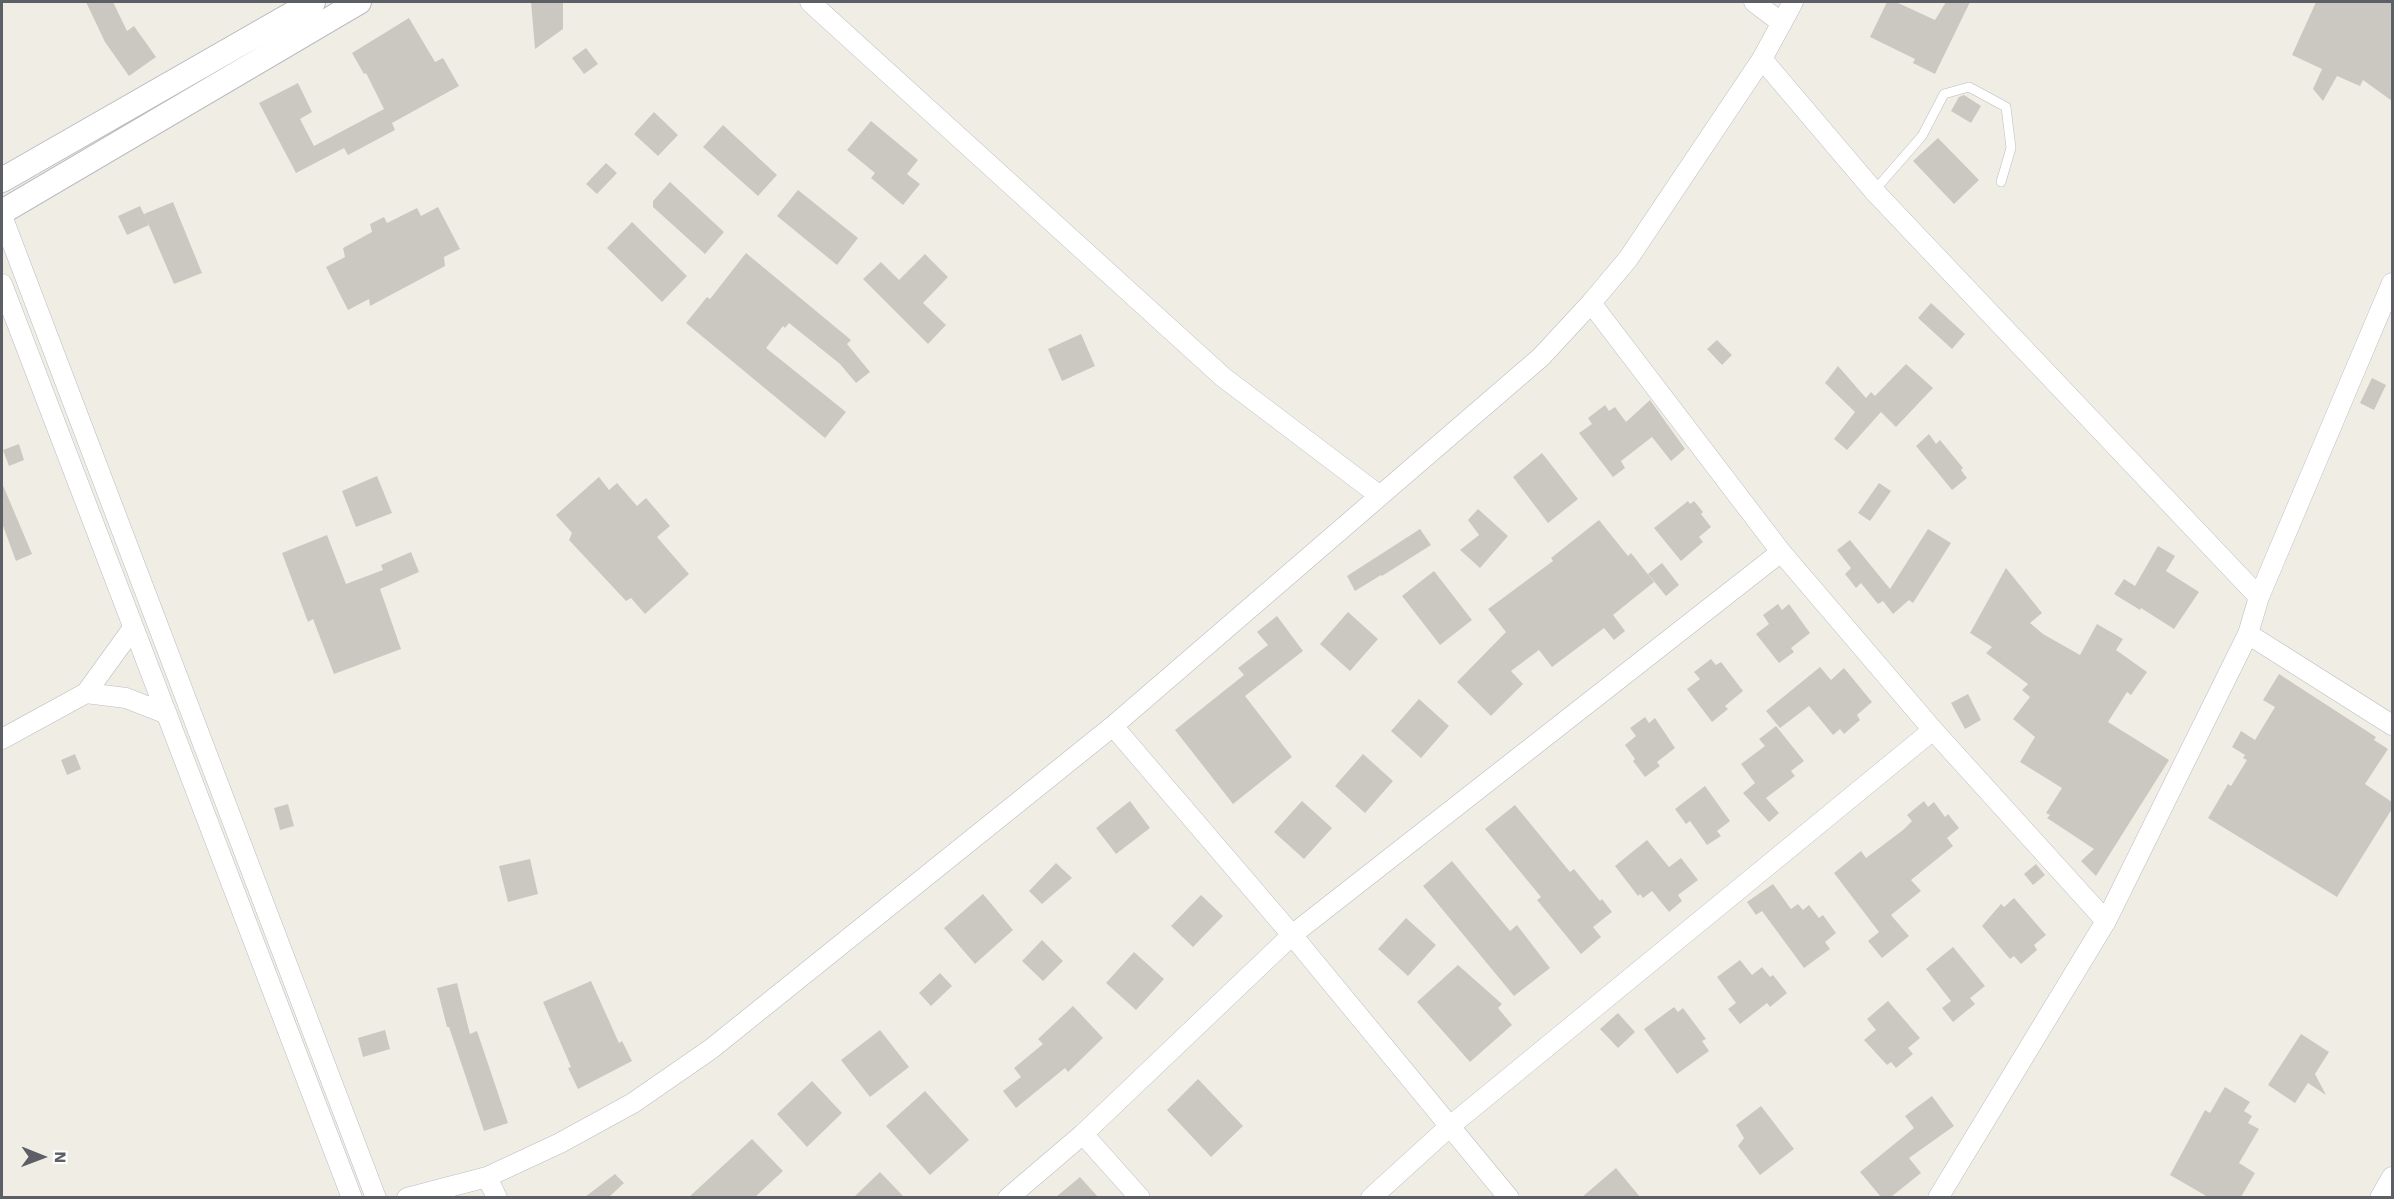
<!DOCTYPE html>
<html>
<head>
<meta charset="utf-8">
<style>
	body { margin:0 }
	#map { position:relative; width:2394px; height:1199px; overflow:hidden; background:#f0eee4; font-family:"Work Sans",sans-serif }
	canvas { display:block }
	.frame { position:absolute; inset:0; border:3px solid #5c6066; pointer-events:none }
	.north { position:absolute; left:12px; top:1127px; width:60px; height:60px; -webkit-text-stroke:4px #fff; paint-order:stroke; rotate:91deg; font-size:16px; font-weight:700; line-height:24px; text-align:center; color:#5c6066 }
	.north::after { content:''; display:block; margin:auto; width:21px; height:27px; background:#5c6066; clip-path:polygon(50% 0,100% 100%,50% 72%,0 100%) }
</style>
</head>
<body>
<div id="map">
<canvas width="2394" height="1199"></canvas>
<div class="frame"></div>
<div class="north">N</div>
</div>
<script>
const context = document.querySelector('canvas').getContext('2d');
context.lineJoin = 'round';
function fillPath(path, color) { context.fillStyle = color; context.fill(path, 'evenodd'); }
const poly = rows => new Path2D(rows.map(r => 'M' + r).join(''));
function strokePath(path, color, width, dash) { context.strokeStyle = color; context.lineWidth = width; context.lineCap = dash ? 'butt' : 'round'; context.setLineDash(dash || []); context.stroke(path); }
const building = poly([
	[86,2,113,2,127,31,134,26,156,57,129,76,105,42],
	[531,2,563,2,563,29,535,49],
	[1887,2,1896,2,1935,20,1946,2,1970,2,1935,74,1913,63,1915,59,1870,37],
	[2316,2,2392,2,2392,101,2363,80,2360,86,2337,76,2323,101,2313,89,2322,69,2292,55],
	[409,18,435,62,443,58,459,86,392,123,395,130,348,155,344,148,296,173,259,103,298,83,312,112,300,119,314,146,384,109,366,73,364,74,352,53],
	[586,48,598,64,584,74,572,58],
	[1964,95,1981,106,1971,123,1951,111,1959,97],
	[654,112,678,135,658,156,634,134],
	[871,121,918,160,907,174,920,184,903,205,871,178,875,173,847,150],
	[723,125,777,175,758,196,703,147],
	[1938,138,1979,180,1954,204,1913,161],
	[606,163,617,173,597,194,586,184],
	[670,182,724,232,705,254,653,207,653,201],
	[798,190,858,238,837,265,777,216],
	[173,202,202,273,174,284,144,214],
	[140,206,149,225,127,235,118,216],
	[438,207,460,249,444,257,445,266,370,306,369,299,348,310,326,267,345,257,343,248,372,232,370,224,384,217,387,223,417,208,421,216],
	[632,222,687,276,662,302,607,248],
	[746,253,851,340,847,344,870,372,856,383,840,364,789,323,785,328,783,326,766,348,846,412,825,438,686,323,707,297,710,299],
	[925,254,948,277,923,303,946,325,928,344,863,279,881,262,899,280],
	[1931,303,1965,334,1952,349,1918,318],
	[1081,334,1095,366,1062,381,1048,349],
	[1717,340,1732,355,1722,365,1707,349],
	[1906,364,1933,388,1896,427,1881,412,1847,450,1834,439,1855,412,1825,383,1838,366,1866,398,1871,392,1875,396],
	[2372,378,2386,385,2374,410,2360,403],
	[1650,400,1685,449,1671,461,1652,437,1621,461,1625,468,1613,477,1579,433,1592,424,1588,418,1605,405,1609,411,1615,407,1626,422],
	[1929,434,1936,444,1940,440,1963,468,1961,470,1967,478,1952,490,1916,446],
	[19,444,24,460,9,466,3,450],
	[1542,453,1578,499,1548,523,1513,477],
	[377,476,392,513,356,527,342,491],
	[599,477,609,490,617,483,637,506,646,498,670,526,657,537,689,574,645,614,631,598,626,601,569,540,572,533,556,515],
	[2,483,32,554,16,561,2,523],
	[1879,483,1891,491,1870,521,1858,513],
	[1688,501,1690,504,1694,501,1703,512,1701,514,1711,527,1699,537,1703,542,1681,561,1654,528],
	[1478,509,1508,536,1480,568,1460,550,1479,535,1468,520],
	[1599,520,1628,556,1631,553,1654,582,1613,615,1625,631,1614,640,1604,628,1552,667,1539,650,1511,671,1523,684,1491,716,1457,682,1506,632,1488,609,1553,561,1551,558],
	[1420,529,1431,545,1382,576,1381,575,1355,591,1347,576],
	[1928,529,1951,543,1913,603,1909,600,1893,614,1883,601,1878,604,1861,583,1856,588,1845,574,1851,568,1837,550,1850,540,1890,589],
	[327,535,346,584,383,570,381,565,411,552,419,572,380,589,401,649,334,674,313,619,308,622,282,553],
	[2158,546,2175,556,2166,571,2199,592,2174,629,2141,608,2140,610,2114,594,2124,579,2135,586],
	[1662,563,1679,585,1666,596,1648,574],
	[2006,568,2042,613,2030,623,2043,634,2080,655,2097,624,2123,639,2116,650,2147,672,2131,695,2127,692,2108,722,2169,760,2096,876,2081,861,2094,849,2047,818,2050,815,2046,813,2062,788,2020,762,2035,737,2013,719,2030,697,2022,690,2028,684,1986,653,1992,647,1970,633],
	[1434,571,1472,620,1440,645,1402,596],
	[1778,604,1782,610,1789,604,1810,633,1791,648,1794,652,1779,663,1756,634,1769,624,1763,615],
	[1348,612,1378,639,1350,671,1320,644],
	[1277,616,1303,651,1245,696,1292,757,1233,804,1175,730,1244,675,1238,668,1268,645,1257,632],
	[1711,659,1716,665,1721,662,1743,691,1725,706,1728,709,1712,722,1687,689,1700,679,1694,672],
	[1820,667,1831,680,1844,668,1872,702,1857,715,1860,720,1844,734,1840,729,1833,735,1809,706,1780,728,1766,711],
	[2279,674,2376,737,2374,740,2388,749,2365,784,2392,802,2392,809,2337,897,2208,818,2228,784,2231,786,2247,760,2243,758,2245,755,2232,747,2241,731,2255,740,2275,707,2263,700],
	[1968,694,1981,720,1965,729,1951,703],
	[1419,699,1449,726,1421,758,1391,731],
	[1645,717,1649,723,1655,718,1675,748,1657,762,1660,766,1645,777,1633,761,1635,759,1625,745,1636,736,1630,728],
	[1776,726,1804,761,1791,771,1795,776,1766,798,1779,813,1769,822,1743,793,1755,783,1741,764,1765,746,1759,739],
	[75,754,81,769,67,775,61,760],
	[1363,754,1393,781,1365,813,1335,786],
	[1705,786,1730,821,1717,831,1721,836,1707,845,1690,821,1686,824,1675,809],
	[1130,801,1150,828,1116,854,1096,828],
	[1302,801,1332,828,1304,859,1274,832],
	[1924,801,1928,807,1934,802,1945,817,1948,814,1959,828,1947,838,1953,846,1911,880,1921,891,1891,915,1909,936,1882,958,1868,941,1879,932,1834,873,1861,851,1866,858,1903,830,1912,821,1907,815],
	[288,804,294,826,280,830,274,808],
	[1515,805,1570,872,1574,869,1600,901,1602,899,1612,912,1593,927,1601,937,1581,954,1537,900,1541,897,1485,829],
	[1647,840,1669,867,1681,858,1698,880,1678,895,1682,901,1669,912,1652,891,1643,898,1640,894,1638,896,1615,866],
	[530,859,538,894,508,902,499,866],
	[1452,861,1510,931,1517,925,1550,968,1514,996,1423,886],
	[1056,863,1072,878,1042,904,1029,891],
	[2036,864,2045,875,2033,885,2024,874],
	[1773,884,1791,909,1798,904,1803,910,1809,905,1819,918,1823,915,1836,933,1825,942,1830,949,1804,968,1762,911,1756,915,1747,902],
	[983,894,1013,930,975,964,944,928],
	[1201,895,1223,916,1193,947,1171,926],
	[2014,898,2046,935,2034,945,2037,950,2021,964,2014,956,2010,959,1982,926,2001,904,2004,907],
	[1406,918,1436,945,1408,976,1378,949],
	[1042,940,1063,961,1043,981,1022,961],
	[1953,947,1985,986,1970,998,1975,1004,1953,1022,1942,1008,1951,1001,1926,969],
	[1134,952,1164,979,1136,1010,1106,983],
	[1740,960,1752,975,1762,967,1770,977,1773,975,1787,993,1770,1007,1767,1003,1740,1024,1728,1009,1736,1003,1717,977],
	[1458,965,1502,1004,1498,1008,1512,1025,1470,1062,1417,1002],
	[940,973,952,986,931,1006,919,993],
	[591,981,619,1043,622,1041,632,1061,578,1089,568,1068,571,1067,543,1002],
	[457,983,470,1034,477,1031,508,1123,484,1131,449,1027,447,1027,437,988],
	[1888,1001,1920,1038,1908,1048,1913,1054,1896,1068,1891,1062,1887,1065,1864,1040,1876,1030,1867,1019],
	[1073,1006,1103,1038,1068,1072,1065,1068,1016,1108,1003,1091,1021,1077,1014,1068,1043,1044,1038,1039],
	[1674,1007,1678,1012,1683,1008,1706,1039,1702,1041,1709,1051,1677,1074,1644,1029],
	[1618,1013,1635,1032,1618,1048,1600,1029],
	[385,1030,390,1049,363,1057,358,1038],
	[880,1030,909,1067,870,1097,841,1060],
	[2301,1034,2329,1052,2315,1074,2326,1095,2308,1083,2295,1103,2268,1085],
	[1198,1079,1243,1126,1211,1157,1167,1110],
	[812,1081,842,1113,807,1147,777,1114],
	[2225,1087,2250,1102,2244,1111,2252,1116,2248,1123,2259,1129,2239,1163,2255,1173,2241,1197,2208,1197,2170,1175,2205,1110,2210,1113],
	[925,1091,969,1140,930,1175,886,1126],
	[1932,1096,1954,1126,1909,1158,1921,1173,1891,1197,1881,1197,1860,1172,1914,1128,1905,1116],
	[1761,1106,1794,1149,1760,1175,1738,1146,1744,1138,1736,1125],
	[752,1139,783,1171,755,1197,689,1197],
	[1616,1168,1640,1197,1582,1197],
	[880,1172,904,1197,854,1197],
	[615,1174,624,1183,609,1197,585,1197],
	[1080,1177,1098,1197,1056,1197]
]);
const service = poly([
	[1874,191,1922,136,1944,94,1969,87,2006,107,2011,148,2001,182]
]);
const minor = poly([
	[810,2,1223,377,1380,496],
	[1754,2,1782,23],
	[1762,59,1874,191,2259,597],
	[2,216,376,1198],
	[2,284,352,1198],
	[1591,303,1781,552,1933,730,2106,921],
	[2248,634,2392,725],
	[86,693,126,698,167,714],
	[1113,726,1292,935,1509,1198],
	[2,739,86,693,133,628],
	[1083,1134,1140,1198],
	[487,1177,497,1198],
	[407,1198,487,1177,560,1143,633,1103,711,1049,1113,726,1541,357,1591,303,1628,259,1762,59,1793,2],
	[1008,1198,1083,1134,1292,935,1781,552],
	[1371,1198,1449,1127,1933,730],
	[1938,1198,2106,921,2248,634,2259,597,2392,283],
	[2380,1198,2392,1177]
]);
const tertiary = poly([
	[2,180,313,2],
	[2,212,359,2]
]);
fillPath(building, '#cbc8c1');
strokePath(service, '#b9bcc1', 10);
strokePath(minor, '#b9bcc1', 21);
strokePath(tertiary, '#b9bcc1', 26);
strokePath(service, '#fff', 9);
strokePath(minor, '#fff', 20);
strokePath(tertiary, '#fff', 24);
</script>
</body>
</html>
